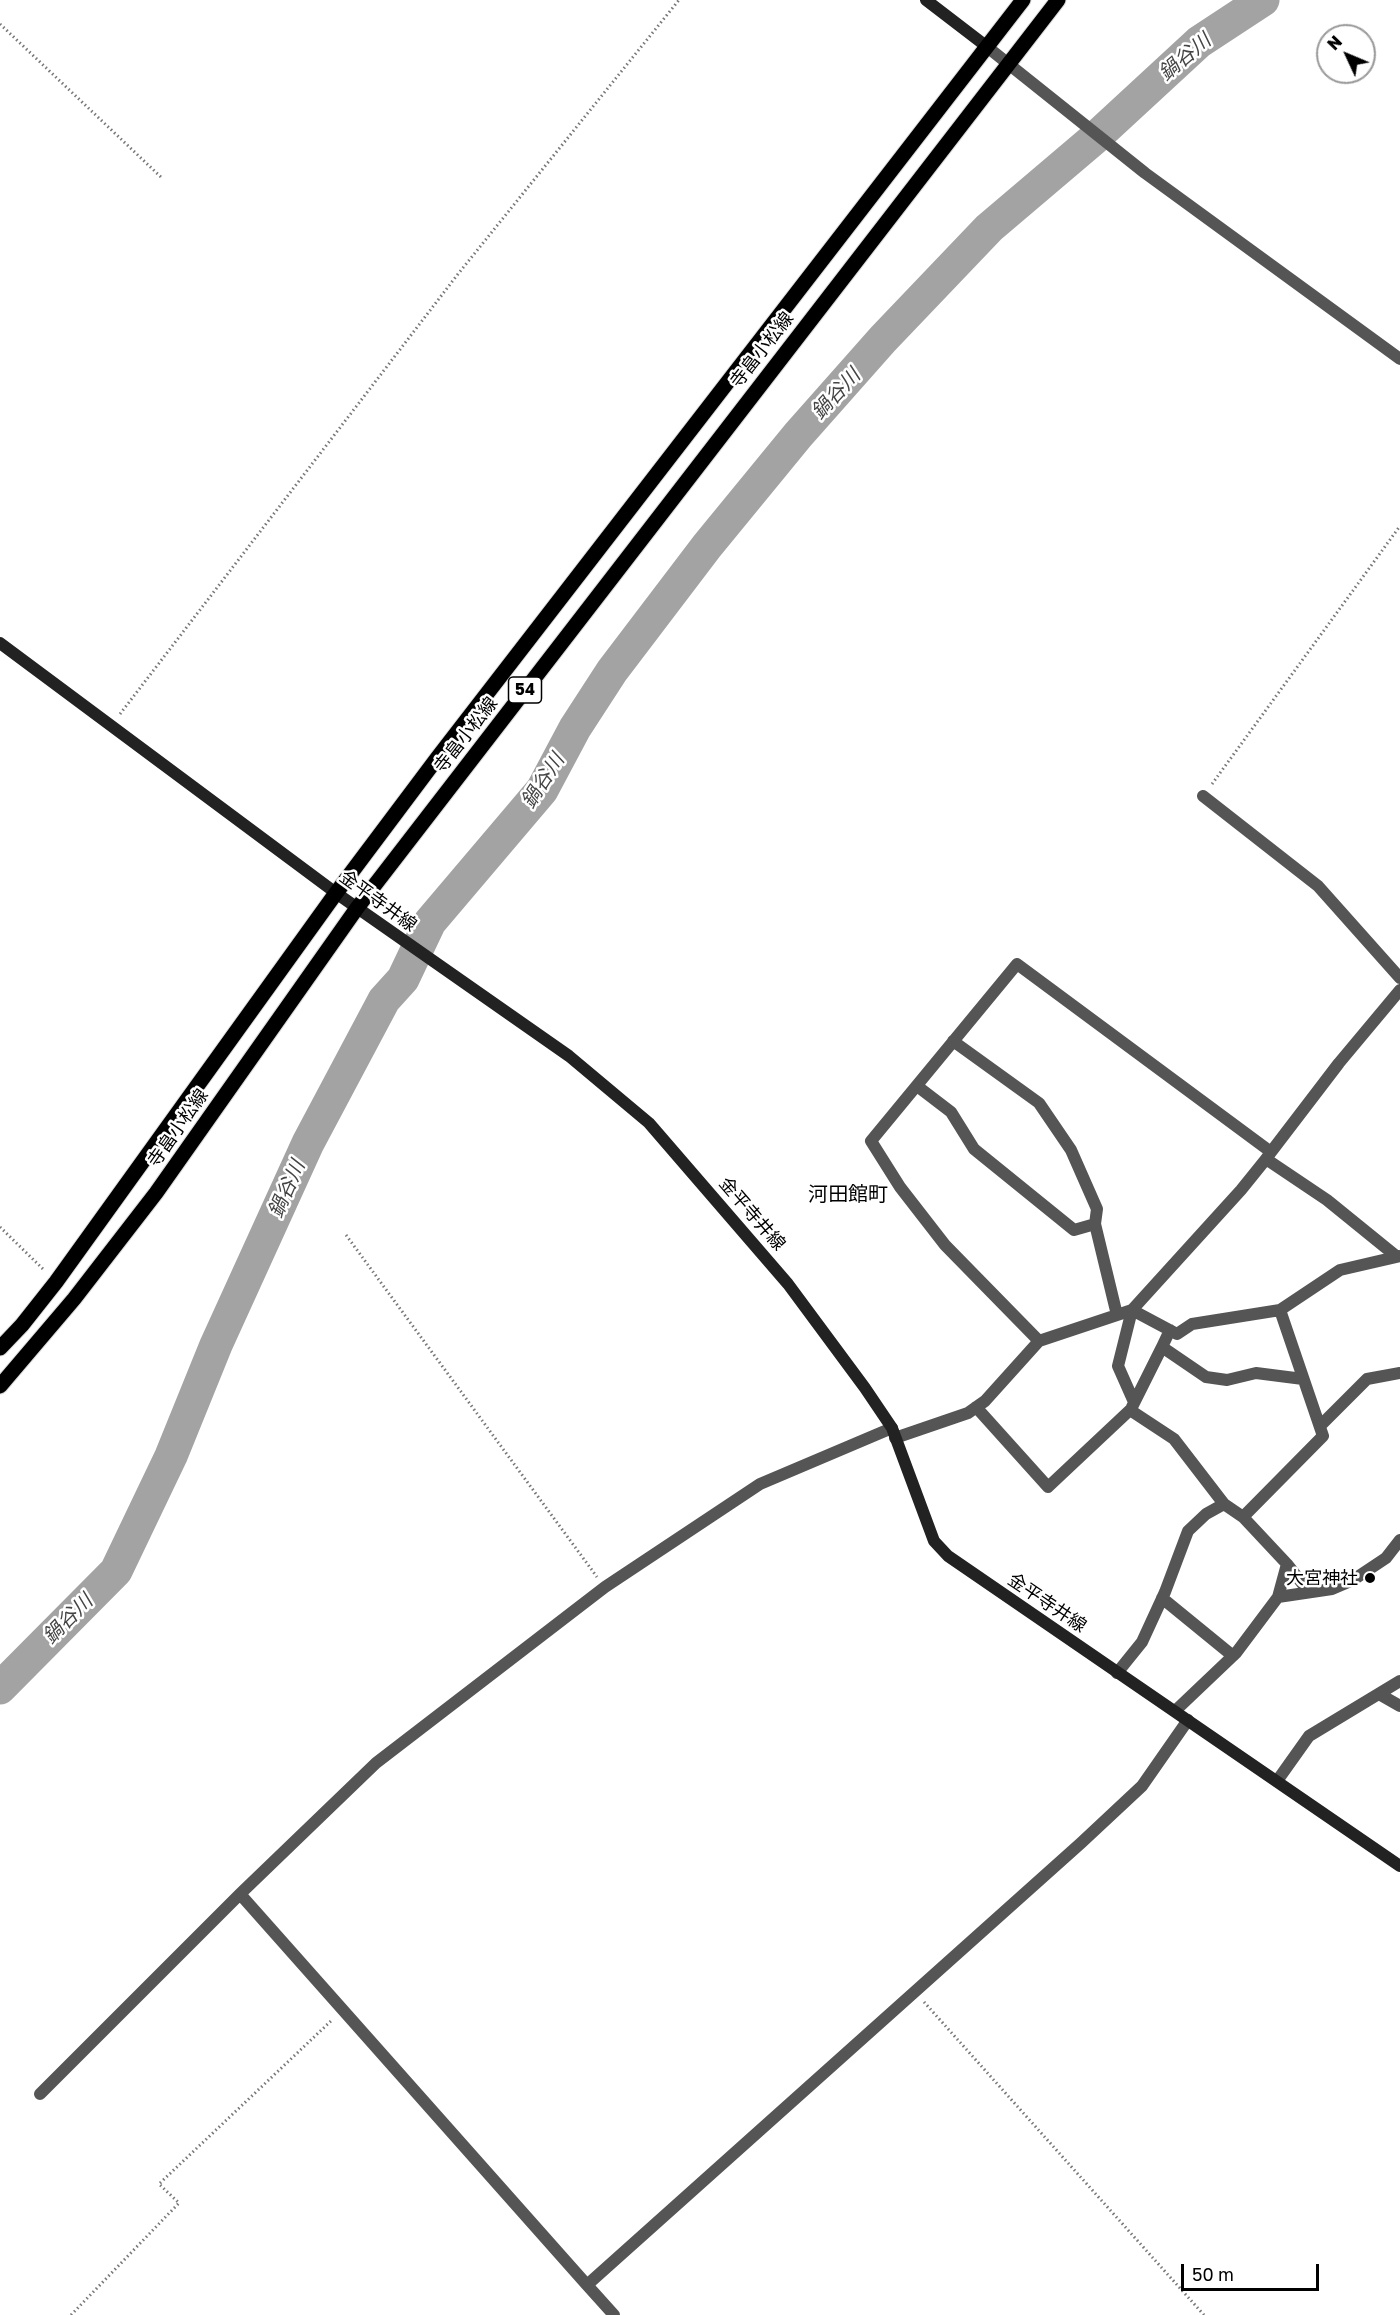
<!DOCTYPE html>
<html>
<head>
<meta charset="utf-8">
<style>
	body { margin:0 }
	#map { position:relative; width:1400px; height:2315px; overflow:hidden; background:#fff; font-family:"Golos Text",sans-serif }
	canvas { display:block }
	.north { position:absolute; left:1316px; top:24px; width:60px; height:60px; box-sizing:border-box; background:#fff; border:2px solid #999; border-radius:50%; rotate:314deg; font-size:16px; font-weight:700; line-height:24px; text-align:center; color:#000 }
	.north::after { content:''; display:block; margin:auto; width:21px; height:27px; background:#000; clip-path:polygon(50% 0,100% 100%,50% 72%,0 100%) }
	.scale { position:absolute; left:1181px; top:2264px; width:138px; height:27px; box-sizing:border-box; border:3px solid #000; border-top:0; padding-left:8px; font-size:18px; line-height:21px; white-space:nowrap; color:#000; -webkit-text-stroke:4px #fff; paint-order:stroke }
</style>
</head>
<body>
<div id="map">
<canvas width="1400" height="2315"></canvas>
<div class="north">N</div>
<div class="scale">50 m</div>
</div>
<script>
const context = document.querySelector('canvas').getContext('2d');
context.lineJoin = 'round';
const poly = rows => new Path2D(rows.map(r => 'M' + r).join(''));
function strokePath(path, color, width, dash) { context.strokeStyle = color; context.lineWidth = width; context.lineCap = dash ? 'butt' : 'round'; context.setLineDash(dash || []); context.stroke(path); }
function label(font, color, halo, rows, align = 'center') {
  context.font = font + ' "Golos Text","Noto Sans JP",sans-serif'; context.lineWidth = 5; context.setLineDash([]); context.textBaseline = 'middle'; context.strokeStyle = halo; context.fillStyle = color; for (const [text, x, y, turn = 0] of rows) {
    context.save(); context.translate(x, y); context.rotate((+turn || 0) * Math.PI / 180); context.textAlign = isNaN(turn) ? turn : align; if (halo) context.strokeText(text, 0, 0); context.fillText(text, 0, 0); context.restore();
  }
}
const river = poly([
	[0,1688,116,1571,171,1456,216,1345,308,1143,384,1000,403,979,430,922,542,790,575,728,612,671,707,546,798,435,883,339,989,228,1095,138,1199,42,1263,0]
]);
const path = poly([
	[0,24,163,179],
	[120,714,458,274,679,0],
	[1212,784,1400,526],
	[0,1227,44,1270],
	[346,1235,597,1577],
	[924,2002,1204,2315],
	[71,2315,179,2203,159,2184,332,2020]
]);
const street = poly([
	[986,46,1145,173,1400,359],
	[1203,796,1318,886,1400,978],
	[953,1041,1039,1103,1071,1150,1097,1209,1095,1224,1117,1315],
	[917,1086,951,1112,974,1149,1074,1230,1095,1224],
	[1271,1152,1339,1063,1400,990],
	[1170,1330,1162,1347,1206,1377,1227,1380,1256,1373,1303,1379],
	[1039,1341,945,1245,900,1187,871,1141,1017,964,1271,1152,1266,1159],
	[1134,1402,1118,1366,1132,1310,1241,1190,1266,1159,1327,1200,1396,1256],
	[976,1407,1048,1487,1130,1410,1174,1439,1224,1504,1243,1517,1287,1564],
	[1132,1407,1162,1347],
	[1320,1426,1367,1379,1400,1373],
	[895,1438,968,1413,985,1401,1039,1341,1132,1310,1177,1334,1192,1324,1280,1310,1340,1270,1400,1256],
	[1243,1517,1323,1436,1280,1310],
	[1278,1597,1287,1564,1309,1592],
	[1162,1598,1233,1656],
	[1117,1673,1142,1642,1165,1592,1188,1531,1206,1514,1224,1504],
	[1379,1694,1400,1706],
	[1175,1711,1236,1653,1278,1597,1332,1589,1353,1580,1386,1558,1400,1540],
	[1277,1781,1309,1736,1400,1681],
	[240,1894,587,2285,1081,1843,1142,1786,1188,1720],
	[40,2094,240,1894,376,1763,605,1587,760,1484,892,1428],
	[587,2285,614,2315]
]);
const secondary = poly([
	[926,0,986,46],
	[0,643,336,893,569,1056,649,1123,788,1284,865,1388,892,1428,934,1541,948,1556,1400,1866]
]);
const primary = poly([
	[0,1348,22,1325,56,1282,336,893,438,757,1023,0],
	[0,1386,74,1299,156,1193,357,908,1058,0]
]);
const markers = [
	[1370,1578,6,"#000"]
];
const shields = [
	[525,690,33]
];
const shieldNames = [
	["54",525,690]
];
const streetNames = [
	["寺畠小松線",762,350,-52],
	["寺畠小松線",466,735,-52],
	["金平寺井線",378,901,36],
	["寺畠小松線",178,1128,-55],
	["金平寺井線",752,1214,49],
	["金平寺井線",1047,1603,34]
];
const poiNames = [
	["大宮神社",1358,1578]
];
const waterNames = [
	["鍋谷川",1185,57,-40],
	["鍋谷川",836,394,-47],
	["鍋谷川",543,781,-57],
	["鍋谷川",287,1189,-66],
	["鍋谷川",68,1619,-45]
];
const neighbourhoodNames = [
	["河田館町",848,1195]
];
strokePath(river, '#a3a3a3', 33);
strokePath(primary, '#dbdbdb', 17);
strokePath(path, '#777', 3, [1.5, 3]);
strokePath(street, '#555', 12);
strokePath(secondary, '#222', 12);
strokePath(primary, '#000', 15);
for (const [x, y, r, color] of markers) { const dot = new Path2D(); dot.arc(x, y, r, 0, 2 * Math.PI); context.fillStyle = color; context.fill(dot); strokePath(dot, '#fff', 2); }
for (const [x, y, w] of shields) { const box = new Path2D(); box.roundRect(x - w / 2, y - 13, w, 26, 4.5); context.fillStyle = '#fff'; context.fill(box); strokePath(box, '#000', 1.5); }
label('bold 16px', '#000', null, shieldNames);
label('18px', '#000', '#fff', streetNames);
label('18px', '#000', '#fff', poiNames, 'right');
label('italic 20px', '#444', '#fff', waterNames);
label('20px', '#000', '#fff', neighbourhoodNames);
</script>
</body>
</html>
